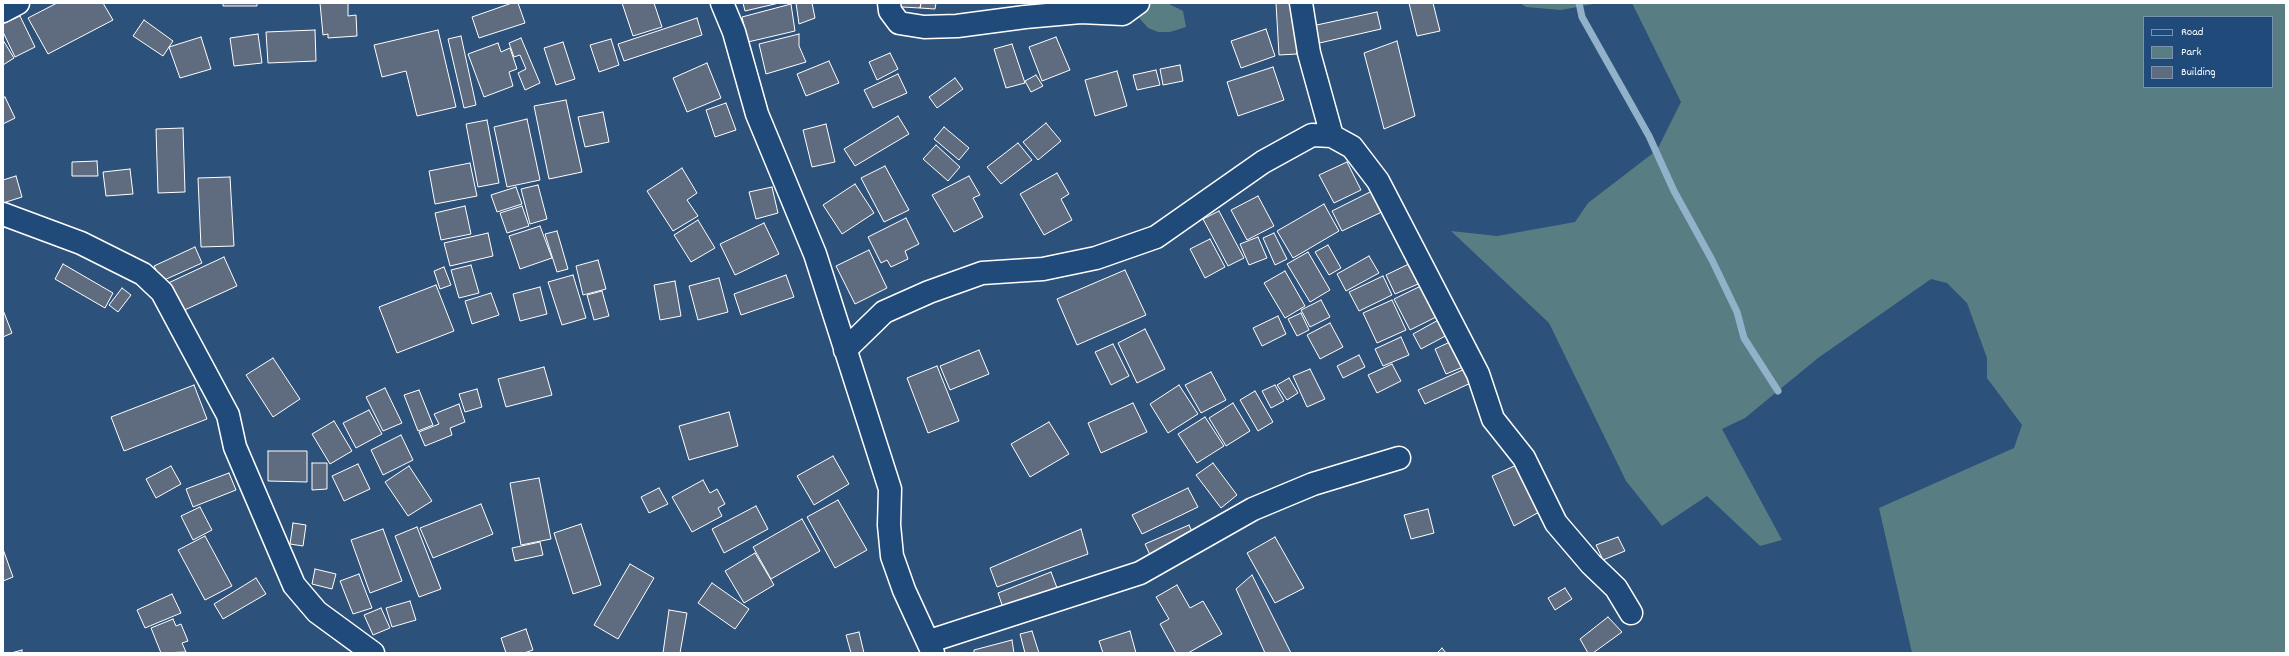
<!DOCTYPE html>
<html>
<head>
<meta charset="utf-8">
<style>
	body { margin:0 }
	#map { position:relative; width:2289px; height:656px; overflow:hidden; background:#2c517b; font-family:Dekko,sans-serif }
	canvas { display:block }
	.frame { position:absolute; inset:0; border:4px solid #fff; pointer-events:none }
	.legend { position:absolute; left:2143px; top:16px; width:130px; height:72px; box-sizing:border-box; background:#1f4a7a; border:1px solid #7992af; margin:0; padding:5px 7px; list-style:none; font-size:12px; color:#fff }
	.legend li { display:flex; align-items:center; gap:8px; height:20px }
	.legend b { width:20px; border:1px solid #7992af }
</style>
</head>
<body>
<div id="map">
<canvas width="2289" height="656"></canvas>
<div class="frame"></div>
<ul class="legend">
<li><b style="height:5px;background:#1f4a7a"></b>Road</li>
<li><b style="height:11px;background:#587d83"></b>Park</li>
<li><b style="height:11px;background:#5f6b7f"></b>Building</li>
</ul>
</div>
<script>
const context = document.querySelector('canvas').getContext('2d');
context.lineJoin = 'round';
function fillPath(path, color) { context.fillStyle = color; context.fill(path, 'evenodd'); }
const poly = rows => new Path2D(rows.map(r => 'M' + r).join(''));
function strokePath(path, color, width, dash) { context.strokeStyle = color; context.lineWidth = width; context.lineCap = dash ? 'butt' : 'round'; context.setLineDash(dash || []); context.stroke(path); }
const green = poly([
	[1134,3,1167,3,1183,11,1186,27,1170,32,1158,32,1148,28,1140,19],
	[1520,3,1599,3,1561,10,1526,7],
	[1632,3,2286,3,2286,653,1912,653,1879,508,2014,448,2022,425,1987,378,1987,358,1967,303,1947,283,1931,279,1818,358,1745,418,1722,429,1782,540,1760,546,1707,496,1662,526,1626,481,1549,323,1451,231,1497,236,1575,222,1588,203,1657,150,1681,102],
	[2144,17,2272,17,2272,87,2144,87]
]);
const stream = poly([
	[1579,3,1582,17,1649,136,1674,191,1712,260,1737,312,1744,338,1778,391]
]);
const building = poly([
	[57,3,103,3,113,20,48,54,28,18,57,3],
	[223,3,257,3,257,6,223,6,223,3],
	[320,3,348,3,348,16,356,15,357,36,328,38,328,34,323,35,320,3],
	[512,3,518,3,525,23,479,38,472,17,512,3],
	[622,3,654,3,662,27,633,36,622,3],
	[743,3,779,3,745,11,743,3],
	[796,3,812,3,815,18,799,24,796,3],
	[898,3,921,3,920,8,902,7,898,3],
	[921,3,936,3,935,9,920,8,921,3],
	[1276,3,1294,3,1297,54,1279,55,1276,3],
	[1409,3,1433,3,1440,31,1417,36,1409,3],
	[791,4,795,31,748,42,742,17,791,4],
	[1377,12,1381,29,1315,44,1312,26,1377,12],
	[20,16,35,47,15,57,3,32,3,24,20,16],
	[697,18,702,35,624,61,618,44,697,18],
	[144,20,173,41,163,56,133,36,144,20],
	[1266,29,1275,56,1241,68,1231,41,1266,29],
	[315,30,316,61,268,63,266,32,315,30],
	[438,30,456,107,417,116,406,71,382,77,374,45,438,30],
	[258,34,262,63,234,66,230,38,258,34],
	[799,34,799,46,806,62,766,74,759,44,799,34],
	[461,36,476,105,464,108,448,39,461,36],
	[201,37,211,69,180,78,169,47,201,37],
	[1056,37,1070,70,1042,81,1029,47,1056,37],
	[521,38,540,83,525,90,518,73,526,69,520,55,514,57,509,43,521,38],
	[611,39,619,65,599,72,590,45,611,39],
	[3,40,14,58,3,65,3,40],
	[1397,41,1415,116,1384,129,1364,53,1397,41],
	[563,42,575,79,556,85,544,48,563,42],
	[498,43,501,52,510,48,517,69,509,72,513,86,484,97,468,54,498,43],
	[1012,44,1025,83,1006,88,994,49,1012,44],
	[890,53,898,69,877,80,869,62,890,53],
	[829,61,839,83,806,96,797,74,829,61],
	[707,63,721,98,687,112,673,78,707,63],
	[1180,65,1183,81,1163,85,1160,69,1180,65],
	[1273,67,1284,100,1238,116,1227,82,1273,67],
	[1156,70,1160,85,1137,90,1133,75,1156,70],
	[1117,71,1127,106,1095,116,1085,80,1117,71],
	[898,74,907,93,873,108,864,90,898,74],
	[1036,75,1043,86,1031,92,1025,81,1036,75],
	[955,78,963,89,937,108,929,97,955,78],
	[5,97,15,118,3,124,3,98,5,97],
	[566,100,582,172,549,179,534,106,566,100],
	[726,103,736,130,715,137,706,110,726,103],
	[603,112,609,142,585,147,578,117,603,112],
	[898,116,909,134,855,166,844,149,898,116],
	[527,119,540,180,507,187,494,127,527,119],
	[487,120,499,183,478,187,466,124,487,120],
	[1046,123,1061,141,1038,160,1023,142,1046,123],
	[826,124,835,162,812,167,803,130,826,124],
	[944,127,969,148,959,160,934,139,944,127],
	[183,128,185,192,158,193,156,129,183,128],
	[1018,143,1032,160,1001,184,987,167,1018,143],
	[936,145,960,167,948,181,923,159,936,145],
	[97,161,98,176,72,176,72,162,97,161],
	[1347,162,1361,190,1334,203,1319,175,1347,162],
	[470,163,477,196,435,204,429,171,470,163],
	[885,166,909,210,884,222,861,178,885,166],
	[682,168,697,193,687,200,698,216,673,231,647,191,682,168],
	[130,169,133,194,106,196,103,172,130,169],
	[1057,173,1069,194,1061,199,1072,220,1044,235,1020,194,1057,173],
	[16,176,22,197,3,203,3,180,16,176],
	[969,176,980,195,973,198,983,217,954,232,932,195,969,176],
	[230,177,234,246,201,247,198,178,230,177],
	[855,184,874,213,842,234,823,205,855,184],
	[538,185,547,219,530,224,521,189,538,185],
	[516,187,522,204,497,212,491,195,516,187],
	[772,187,778,213,756,219,749,192,772,187],
	[1378,188,1388,209,1342,231,1332,211,1378,188],
	[1258,196,1274,226,1247,240,1231,210,1258,196],
	[1324,204,1339,231,1293,258,1277,231,1324,204],
	[465,206,471,234,441,240,435,213,465,206],
	[522,206,529,226,507,233,500,213,522,206],
	[1219,211,1244,258,1228,266,1203,219,1219,211],
	[906,218,919,244,905,251,908,259,891,267,887,260,881,263,868,237,906,218],
	[698,220,715,248,691,262,674,235,698,220],
	[764,223,779,254,735,275,720,244,764,223],
	[540,226,552,258,520,269,509,236,540,226],
	[557,231,568,269,557,272,545,234,557,231],
	[488,233,493,256,450,266,444,243,488,233],
	[1274,233,1287,259,1275,265,1263,238,1274,233],
	[1258,237,1267,258,1249,265,1240,244,1258,237],
	[1210,239,1225,267,1205,278,1190,249,1210,239],
	[1328,245,1341,268,1329,275,1315,252,1328,245],
	[195,247,202,263,162,281,154,266,195,247],
	[869,250,887,288,855,304,836,266,869,250],
	[1308,252,1330,290,1310,302,1287,264,1308,252],
	[1369,256,1379,273,1346,291,1337,274,1369,256],
	[224,257,237,286,178,313,164,285,224,257],
	[598,260,606,289,583,295,576,266,598,260],
	[1415,261,1425,281,1395,294,1386,275,1415,261],
	[63,264,113,293,105,308,55,279,63,264],
	[471,265,479,293,459,298,451,270,471,265],
	[444,267,451,285,440,289,434,271,444,267],
	[1125,270,1146,315,1077,345,1057,299,1125,270],
	[1285,271,1305,306,1285,318,1264,283,1285,271],
	[573,275,586,318,562,325,548,282,573,275],
	[786,275,794,297,741,315,734,294,786,275],
	[1383,276,1392,295,1359,311,1349,292,1383,276],
	[719,278,728,312,698,320,689,286,719,278],
	[675,281,681,316,660,320,654,285,675,281],
	[1425,284,1440,315,1410,330,1394,299,1425,284],
	[436,285,454,331,397,353,379,307,436,285],
	[540,287,547,314,520,321,513,294,540,287],
	[122,288,131,295,118,312,109,305,122,288],
	[602,291,609,316,594,320,587,295,602,291],
	[491,293,499,315,472,324,465,301,491,293],
	[1321,300,1330,317,1310,327,1301,310,1321,300],
	[1392,300,1406,330,1377,343,1363,313,1392,300],
	[3,310,12,333,3,337,3,310],
	[1301,313,1309,330,1297,336,1288,319,1301,313],
	[1278,316,1286,334,1262,346,1253,328,1278,316],
	[1442,318,1451,333,1421,349,1413,334,1442,318],
	[1330,323,1343,347,1320,359,1307,335,1330,323],
	[1145,329,1165,369,1137,383,1118,343,1145,329],
	[1401,337,1409,355,1383,366,1375,349,1401,337],
	[1452,341,1463,367,1446,374,1435,349,1452,341],
	[1113,344,1129,376,1111,385,1095,352,1113,344],
	[979,350,989,374,950,390,940,366,979,350],
	[1359,355,1365,367,1343,378,1337,366,1359,355],
	[273,358,300,399,273,417,246,375,273,358],
	[1392,364,1401,381,1377,393,1368,375,1392,364],
	[937,366,959,421,928,433,907,378,937,366],
	[544,367,552,395,506,407,498,379,544,367],
	[1467,368,1473,382,1425,404,1418,390,1467,368],
	[1310,369,1325,399,1307,407,1293,376,1310,369],
	[1211,372,1226,400,1201,413,1185,385,1211,372],
	[1289,378,1298,393,1287,400,1277,385,1289,378],
	[194,385,207,419,124,451,111,417,194,385],
	[1179,385,1198,414,1168,433,1150,404,1179,385],
	[1275,385,1284,401,1271,408,1262,391,1275,385],
	[385,388,402,423,383,431,366,397,385,388],
	[477,389,482,407,465,412,459,394,477,389],
	[419,390,433,425,418,431,404,395,419,390],
	[1255,391,1273,422,1258,431,1240,400,1255,391],
	[1133,403,1147,432,1101,453,1088,423,1133,403],
	[1233,403,1250,431,1226,446,1209,418,1233,403],
	[459,404,465,422,450,428,452,435,425,446,419,432,439,424,434,414,459,404],
	[369,410,382,434,356,448,343,423,369,410],
	[729,412,738,446,689,460,679,426,729,412],
	[1205,417,1224,446,1197,463,1178,434,1205,417],
	[334,421,352,451,330,464,312,434,334,421],
	[1049,422,1069,454,1030,477,1011,444,1049,422],
	[401,435,413,460,383,475,371,450,401,435],
	[268,451,307,451,307,482,268,481,268,451],
	[833,456,849,484,814,505,797,476,833,456],
	[312,463,327,463,327,489,312,490,312,463],
	[1213,463,1237,495,1221,508,1196,475,1213,463],
	[358,464,370,489,344,501,332,476,358,464],
	[1519,464,1541,511,1514,526,1492,476,1519,464],
	[171,466,181,484,156,498,146,479,171,466],
	[409,466,432,501,408,516,385,482,409,466],
	[229,473,236,490,193,507,186,489,229,473],
	[539,478,551,539,521,545,510,483,539,478],
	[703,480,710,493,717,489,725,504,718,508,722,516,692,532,672,497,703,480],
	[659,488,668,504,649,513,641,497,659,488],
	[1188,488,1198,507,1142,534,1132,515,1188,488],
	[838,500,867,550,835,568,807,517,838,500],
	[481,504,493,534,433,558,420,528,481,504],
	[756,506,768,529,724,553,712,529,756,506],
	[200,507,212,530,193,540,181,516,200,507],
	[1428,509,1434,533,1411,539,1404,515,1428,509],
	[802,519,820,551,771,579,753,547,802,519],
	[293,523,306,525,303,546,290,544,293,523],
	[581,524,601,585,573,594,554,533,581,524],
	[1189,525,1199,547,1155,566,1145,544,1189,525],
	[417,527,441,589,419,597,395,536,417,527],
	[383,529,402,581,370,593,351,540,383,529],
	[1081,529,1088,554,997,587,990,568,1081,529],
	[205,536,232,586,205,600,178,550,205,536],
	[1275,537,1304,588,1275,603,1247,553,1275,537],
	[1618,537,1625,551,1603,560,1596,545,1618,537],
	[540,542,543,555,515,561,512,548,540,542],
	[3,549,13,577,3,581,3,549],
	[755,553,774,585,744,603,725,571,755,553],
	[630,564,654,578,618,639,594,625,630,564],
	[315,569,336,574,332,589,312,584,315,569],
	[1051,572,1062,601,1007,620,998,593,1051,572],
	[359,574,372,608,353,614,340,581,359,574],
	[1252,575,1291,653,1265,653,1236,589,1252,575],
	[256,578,266,594,223,619,214,604,256,578],
	[712,583,749,609,735,629,698,603,712,583],
	[1177,585,1190,608,1203,601,1222,634,1188,653,1176,653,1160,624,1169,619,1156,597,1177,585],
	[1565,588,1572,599,1555,610,1548,598,1565,588],
	[172,594,181,613,145,628,137,610,172,594],
	[410,601,416,620,392,627,386,608,410,601],
	[381,608,390,628,373,635,364,615,381,608],
	[669,610,687,613,680,653,663,653,669,610],
	[1608,617,1622,632,1593,653,1588,653,1580,639,1608,617],
	[173,619,176,626,181,624,188,641,182,643,186,652,161,653,151,628,173,619],
	[526,629,533,650,524,653,506,653,501,638,526,629],
	[1032,631,1039,653,1025,653,1020,634,1032,631],
	[1130,631,1136,653,1103,653,1099,641,1130,631],
	[859,632,864,653,851,653,846,635,859,632],
	[1012,640,1014,653,974,653,974,650,1012,640],
	[1442,648,1446,653,1437,653,1442,648],
	[22,650,22,653,11,653,22,650]
]);
const street = poly([
	[722,3,734,32,757,114,815,254,890,489,889,525,892,556,904,590,933,653],
	[889,3,890,11,899,23,924,27,957,26,1025,17,1081,12,1123,14,1138,3],
	[1301,3,1309,53,1332,136],
	[3,11,18,3],
	[3,214,81,243,143,274,162,292,228,415,235,447,294,585,317,612,373,653],
	[845,350,884,312,929,292,982,273,1043,269,1096,258,1156,237,1263,162,1312,135,1332,136,1352,147,1378,181,1478,374,1493,419,1524,458,1556,523,1591,564,1616,588,1631,613],
	[930,641,1140,573,1253,509,1313,484,1399,458]
]);
fillPath(green, '#587d83');
strokePath(stream, '#91b2c9', 7);
fillPath(building, '#5f6b7f');
strokePath(building, '#fff', 1);
strokePath(street, '#fff', 25);
strokePath(street, '#1f4a7a', 22);
</script>
</body>
</html>
